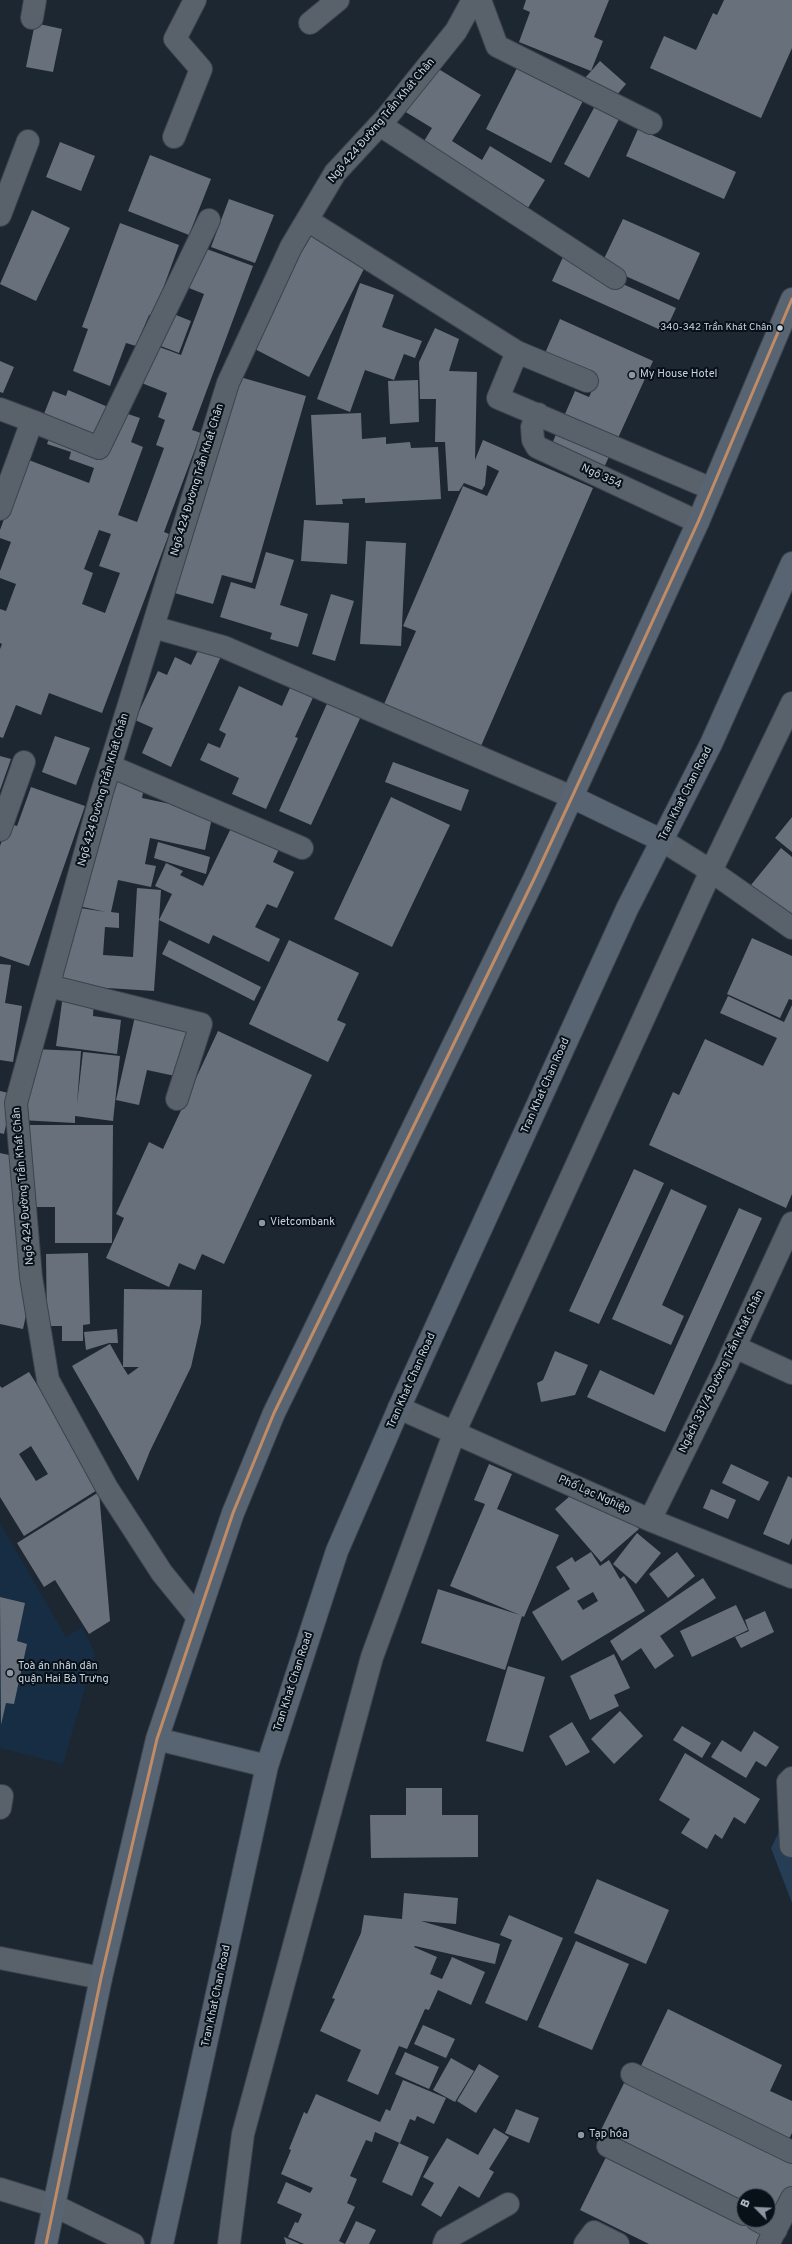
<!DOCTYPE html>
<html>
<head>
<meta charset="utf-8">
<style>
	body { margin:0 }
	#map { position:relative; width:792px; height:2244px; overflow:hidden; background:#1d2732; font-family:Overpass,sans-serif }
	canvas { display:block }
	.north { position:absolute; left:736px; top:2188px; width:40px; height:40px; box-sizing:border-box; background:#081018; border:1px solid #545e68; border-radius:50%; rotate:294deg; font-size:11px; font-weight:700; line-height:16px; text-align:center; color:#c7d3e0 }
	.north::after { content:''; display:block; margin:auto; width:14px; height:18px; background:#8c97a3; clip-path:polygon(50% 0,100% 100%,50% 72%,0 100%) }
</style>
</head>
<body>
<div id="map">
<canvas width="792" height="2244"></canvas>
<div class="north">B</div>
</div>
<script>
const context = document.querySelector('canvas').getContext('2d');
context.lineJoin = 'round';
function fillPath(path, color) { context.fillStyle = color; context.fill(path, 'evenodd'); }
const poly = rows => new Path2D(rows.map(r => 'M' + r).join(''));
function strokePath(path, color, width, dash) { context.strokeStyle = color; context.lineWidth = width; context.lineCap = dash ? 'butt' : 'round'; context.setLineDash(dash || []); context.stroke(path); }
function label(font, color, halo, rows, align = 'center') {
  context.font = font + ' Overpass,sans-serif'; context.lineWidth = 4; context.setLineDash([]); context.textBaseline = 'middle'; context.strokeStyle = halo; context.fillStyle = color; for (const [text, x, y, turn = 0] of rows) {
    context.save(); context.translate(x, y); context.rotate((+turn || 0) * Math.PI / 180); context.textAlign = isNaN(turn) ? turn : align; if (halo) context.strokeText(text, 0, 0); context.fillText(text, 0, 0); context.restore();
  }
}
const built = poly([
	[0,1523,66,1637,82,1627,95,1653,63,1764,0,1748]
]);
const green = poly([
	[792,1806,792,1903,771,1848]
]);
const building = poly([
	[526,0,609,0,594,37,603,41,591,71,519,42,530,12,523,9],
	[724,0,792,0,792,48,761,118,650,68,664,36,696,50,713,13,717,15],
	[35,23,62,29,53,72,26,67],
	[600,61,626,84,612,101,585,78],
	[520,62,586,95,551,163,486,129],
	[432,65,481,95,452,141,482,160,490,146,545,180,526,211,421,146,432,128,404,111],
	[596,104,620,117,589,178,564,164],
	[638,129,736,172,724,199,626,156],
	[60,142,95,156,81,191,46,177],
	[150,155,211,179,189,235,128,211],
	[229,199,274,215,255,263,211,247],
	[32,210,70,228,36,301,0,284],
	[623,219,700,253,679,300,601,265],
	[120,223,179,245,153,316,149,315,136,346,126,343,110,386,73,371,88,329,82,327],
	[305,230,368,261,309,377,247,345],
	[204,248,253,266,192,430,201,433,164,532,169,534,102,713,49,693,41,715,16,705,3,738,0,737,0,649,2,644,0,643,0,609,6,611,16,584,0,578,0,571,11,542,0,538,0,530,26,459,89,483,94,468,69,459,71,452,47,444,52,430,99,454,119,411,140,418,131,442,143,447,118,515,137,522,164,448,156,445,165,420,158,417,167,393,139,382,154,345,181,355,204,294,189,288],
	[99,530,111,534,99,566,120,573,105,613,82,604,93,573,84,569],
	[563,257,676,308,665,332,552,281],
	[360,283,394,295,382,327,422,341,415,358,404,354,394,380,365,370,350,412,317,399],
	[171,313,191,321,179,353,158,345],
	[560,319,653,361,618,438,565,414,575,391,589,397,595,384,542,360],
	[435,328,459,339,449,371,477,372,475,460,483,440,593,488,478,753,381,711,416,631,403,626,463,486,487,496,499,471,487,465,485,485,482,490,464,483,459,491,448,491,445,442,435,442,436,399,420,399,419,362],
	[0,361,14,367,3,393,0,392],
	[233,375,306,396,252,583,222,575,213,604,171,592],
	[418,380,419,422,390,424,388,381],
	[68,390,108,407,93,445,40,424,53,391,66,396],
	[361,413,362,439,386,437,386,444,410,442,411,448,438,447,441,499,365,503,365,498,342,499,343,504,316,505,311,415],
	[560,425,613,448,601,474,549,451],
	[304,520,349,523,347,564,301,561],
	[366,541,406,543,401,646,360,644],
	[266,552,294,560,280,605,308,614,298,647,270,639,272,633,220,617,231,582,255,589],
	[331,594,354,601,335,661,312,654],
	[202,642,223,652,171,767,142,753,153,728,135,720,158,671,167,675,175,657,191,665],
	[293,681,316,691,295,737,298,738,266,809,232,794,239,778,200,760,208,743,220,748,226,734,219,730,239,686,282,706],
	[330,697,363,712,311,825,279,811],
	[55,736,90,748,76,785,42,772],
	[0,756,11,759,0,790],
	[393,762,469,790,461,811,385,782],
	[112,775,145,782,142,798,213,813,205,850,150,838,145,864,156,866,151,887,118,880,111,912,119,913,119,928,105,927,103,955,133,957,137,888,161,890,154,991,60,985,74,907,106,912,74,905],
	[31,787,85,806,29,966,0,956,0,846,8,823,17,826],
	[391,797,450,825,392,947,334,919],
	[792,817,792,852,775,838],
	[233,824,280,847,273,862,294,872,277,908,267,904,255,927,280,939,269,962,213,935,209,944,159,920,172,894,155,886,166,863,183,871,180,875,203,886],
	[158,842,210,857,206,874,154,858],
	[781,848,792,857,792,919,751,885],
	[752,938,792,956,792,1000,789,999,780,1018,727,994],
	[169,940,261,987,254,1001,162,954],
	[289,940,359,973,337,1020,346,1024,328,1062,249,1024],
	[0,964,11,965,5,1003,22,1006,13,1062,0,1060],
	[63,995,94,999,93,1016,121,1020,117,1054,56,1046],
	[728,996,784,1022,792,1005,792,1194,786,1208,649,1145,673,1092,679,1095,705,1039,763,1066,777,1038,720,1013],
	[136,1012,191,1024,185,1049,181,1048,175,1076,147,1070,139,1105,116,1100],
	[218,1031,312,1075,224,1264,202,1254,195,1270,179,1263,169,1287,106,1258,124,1218,116,1214,149,1142,163,1149],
	[32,1049,81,1051,77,1104,83,1052,120,1056,113,1121,75,1116,75,1123,20,1120],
	[0,1091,13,1094,4,1134,0,1133],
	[24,1125,113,1125,112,1243,55,1243,55,1207,29,1207],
	[0,1153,18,1157,25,1214,17,1250,28,1252,21,1286,32,1288,23,1329,0,1324],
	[634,1169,664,1183,599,1324,569,1311],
	[671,1189,707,1206,662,1305,684,1316,671,1345,612,1319],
	[739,1208,762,1218,665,1432,587,1397,600,1370,654,1395],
	[88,1253,90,1324,83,1325,83,1341,62,1341,62,1326,47,1326,46,1254],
	[124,1289,202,1290,201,1323,191,1367,150,1451,138,1481,72,1366,110,1344,123,1367],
	[123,1367,139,1367,128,1375],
	[117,1329,118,1343,109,1343,86,1350,84,1332],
	[555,1351,588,1365,575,1395,541,1402,537,1383,543,1380],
	[29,1372,102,1487,24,1536,0,1497,0,1386,2,1388],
	[31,1446,48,1474,36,1481,19,1454],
	[489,1464,512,1474,497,1509,559,1535,524,1617,522,1616,505,1670,421,1643,438,1589,520,1615,450,1586,485,1504,474,1500],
	[731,1464,769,1482,759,1501,722,1483],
	[788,1476,792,1478,792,1538,789,1545,763,1534],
	[711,1489,736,1500,728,1519,703,1508],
	[99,1492,110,1621,89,1634,55,1580,44,1587,17,1543],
	[570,1496,635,1524,639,1529,601,1562,555,1509],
	[637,1533,661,1553,636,1584,613,1564],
	[591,1552,600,1566,609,1560,620,1579,624,1576,645,1611,562,1661,532,1612,570,1589,556,1567,572,1557,575,1562],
	[593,1592,598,1601,583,1610,577,1601],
	[677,1552,695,1576,668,1598,649,1574],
	[703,1578,716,1598,660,1636,674,1656,655,1669,641,1648,622,1661,610,1641],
	[0,1597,25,1603,17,1641,27,1644,14,1704,6,1703,1,1725],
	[736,1605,748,1630,692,1657,680,1631],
	[765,1611,774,1632,741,1648,735,1637,749,1631,745,1620],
	[614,1654,630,1688,614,1695,619,1706,590,1720,570,1676],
	[508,1666,545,1677,523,1752,486,1741],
	[620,1711,643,1736,614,1764,591,1739],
	[572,1722,590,1752,566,1766,549,1736],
	[682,1726,711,1743,702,1758,673,1740],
	[754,1731,779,1747,766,1767,756,1761,746,1778,711,1757,722,1740,741,1752],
	[685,1753,760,1799,745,1824,734,1817,722,1839,715,1834,707,1849,681,1833,690,1819,659,1800],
	[406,1788,442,1788,442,1815,478,1815,478,1857,371,1858,370,1815,406,1815],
	[597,1879,669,1910,646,1964,574,1933],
	[404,1893,458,1898,456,1924,421,1921,500,1944,495,1964,415,1946,414,1947,437,1957,430,1974,442,1979,452,1957,485,1972,471,2005,438,1990,429,2010,425,2009,407,2049,399,2046,378,2095,347,2081,361,2050,320,2031,335,1999,332,1998,361,1933,364,1915,402,1919],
	[509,1915,563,1938,527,2021,485,2003,512,1940,500,1935],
	[576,1941,629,1964,592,2050,538,2027],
	[668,2009,782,2065,770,2091,792,2101,792,2133,788,2141,640,2068],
	[423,2025,455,2039,446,2058,414,2044],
	[405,2052,439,2067,429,2089,395,2074],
	[451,2058,474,2071,455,2102,433,2090],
	[479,2064,499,2076,476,2113,457,2101],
	[627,2077,792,2158,792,2191,777,2221,768,2217,768,2196,744,2196,744,2205,599,2134],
	[403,2080,446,2098,434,2124,417,2116,415,2121,410,2119,400,2143,375,2132,372,2142,366,2140,350,2176,357,2179,347,2203,355,2207,339,2241,345,2244,356,2221,376,2230,369,2244,304,2244,288,2237,295,2222,298,2223,302,2214,277,2203,286,2182,310,2193,313,2188,281,2174,291,2150,289,2149,304,2112,307,2114,316,2094,380,2122,386,2109,390,2111],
	[516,2109,539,2118,529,2143,505,2133],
	[494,2128,509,2137,489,2169,494,2172,479,2198,459,2186,441,2217,421,2205,434,2183,423,2177,447,2138,478,2155],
	[399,2143,429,2157,412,2196,382,2182],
	[607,2155,769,2234,764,2244,649,2244,580,2210],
	[284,2237,300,2244,286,2244]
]);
const minor = poly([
	[480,0,497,46,651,123],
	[32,18,35,0],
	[310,23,338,0],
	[380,125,615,278],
	[174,137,201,69,175,39,195,0],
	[0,215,28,141],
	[307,220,517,352,587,381],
	[517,352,498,398,712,489],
	[0,409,32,421],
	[538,414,532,427,533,440,537,447,698,522],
	[0,509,32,421,99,448,209,220],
	[153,627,224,647,572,797],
	[110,766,302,848],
	[0,830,24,762],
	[663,841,711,871,792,928],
	[49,986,201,1024,177,1099],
	[735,1347,792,1373],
	[399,1408,650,1520,792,1577],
	[650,1520,724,1370,792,1223],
	[197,1616,162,1573,107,1488,48,1380,31,1277,16,1103,102,792,228,383,291,247,335,173,386,118,456,31,473,0],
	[0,1796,2,1796,0,1808],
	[791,1846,788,1782,792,1778],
	[0,1958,101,1978],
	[632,2074,792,2152],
	[608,2146,744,2214],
	[0,2189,55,2206,133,2244],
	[757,2220,776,2230],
	[229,2244,243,2134,372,1657,455,1431,711,871,792,703],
	[444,2244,446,2239,508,2204],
	[585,2244,594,2232,618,2244],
	[768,2244,792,2198]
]);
const major = poly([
	[572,797,663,841],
	[157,1739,267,1766],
	[46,2244,101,1978,157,1739,233,1513,274,1413,535,877,572,797,698,522,792,299],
	[162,2244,267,1766,337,1551,399,1408,627,909,711,744,792,563]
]);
const bus1 = poly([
	[46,2244,101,1978,157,1739,233,1513,274,1413,535,877,572,797,698,522,792,299]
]);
const markers = [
	[780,328,3.5,"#c7d3e0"],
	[632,375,4,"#8c97a3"],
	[262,1223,4,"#8c97a3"],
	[10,1673,4,"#8c97a3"],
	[581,2135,4,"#8c97a3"]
];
const busNames = [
	["340-342 Trần Khát Chân",772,328]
];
const streetNames = [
	["Ngõ 424 Đường Trần Khát Chân",382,121,-50],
	["Ngõ 354",601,477,25],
	["Ngõ 424 Đường Trần Khát Chân",198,480,-73],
	["Ngõ 424 Đường Trần Khát Chân",104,790,-74],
	["Tran Khat Chan Road",686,794,-63],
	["Tran Khat Chan Road",546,1086,-66],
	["Ngõ 424 Đường Trần Khát Chân",24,1186,-95],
	["Ngách 331/4 Đường Trần Khát Chân",722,1372,-64],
	["Tran Khat Chan Road",412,1381,-66],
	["Phố Lạc Nghiệp",594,1495,24],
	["Tran Khat Chan Road",294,1682,-72],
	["Tran Khat Chan Road",217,1996,-78]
];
const poiNames = [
	["My House Hotel",640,375],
	["Vietcombank",270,1223],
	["Toà án nhân dân",18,1667],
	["quận Hai Bà Trưng",18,1680],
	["Tạp hóa",589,2135]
];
fillPath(built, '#172d43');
fillPath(green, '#263d56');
fillPath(building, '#68717b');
strokePath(minor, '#3b434d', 24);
strokePath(major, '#3b434d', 24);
strokePath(minor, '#59626a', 22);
strokePath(major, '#586471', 22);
strokePath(bus1, '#c18c65', 3);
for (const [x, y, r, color] of markers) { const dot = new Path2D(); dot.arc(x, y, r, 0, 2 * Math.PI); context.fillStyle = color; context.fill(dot); strokePath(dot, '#081018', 1.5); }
label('10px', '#c7d3e0', '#081018', busNames, 'right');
label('11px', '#c7d3e0', '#081018', streetNames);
label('11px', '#c7d3e0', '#081018', poiNames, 'left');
</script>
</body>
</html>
